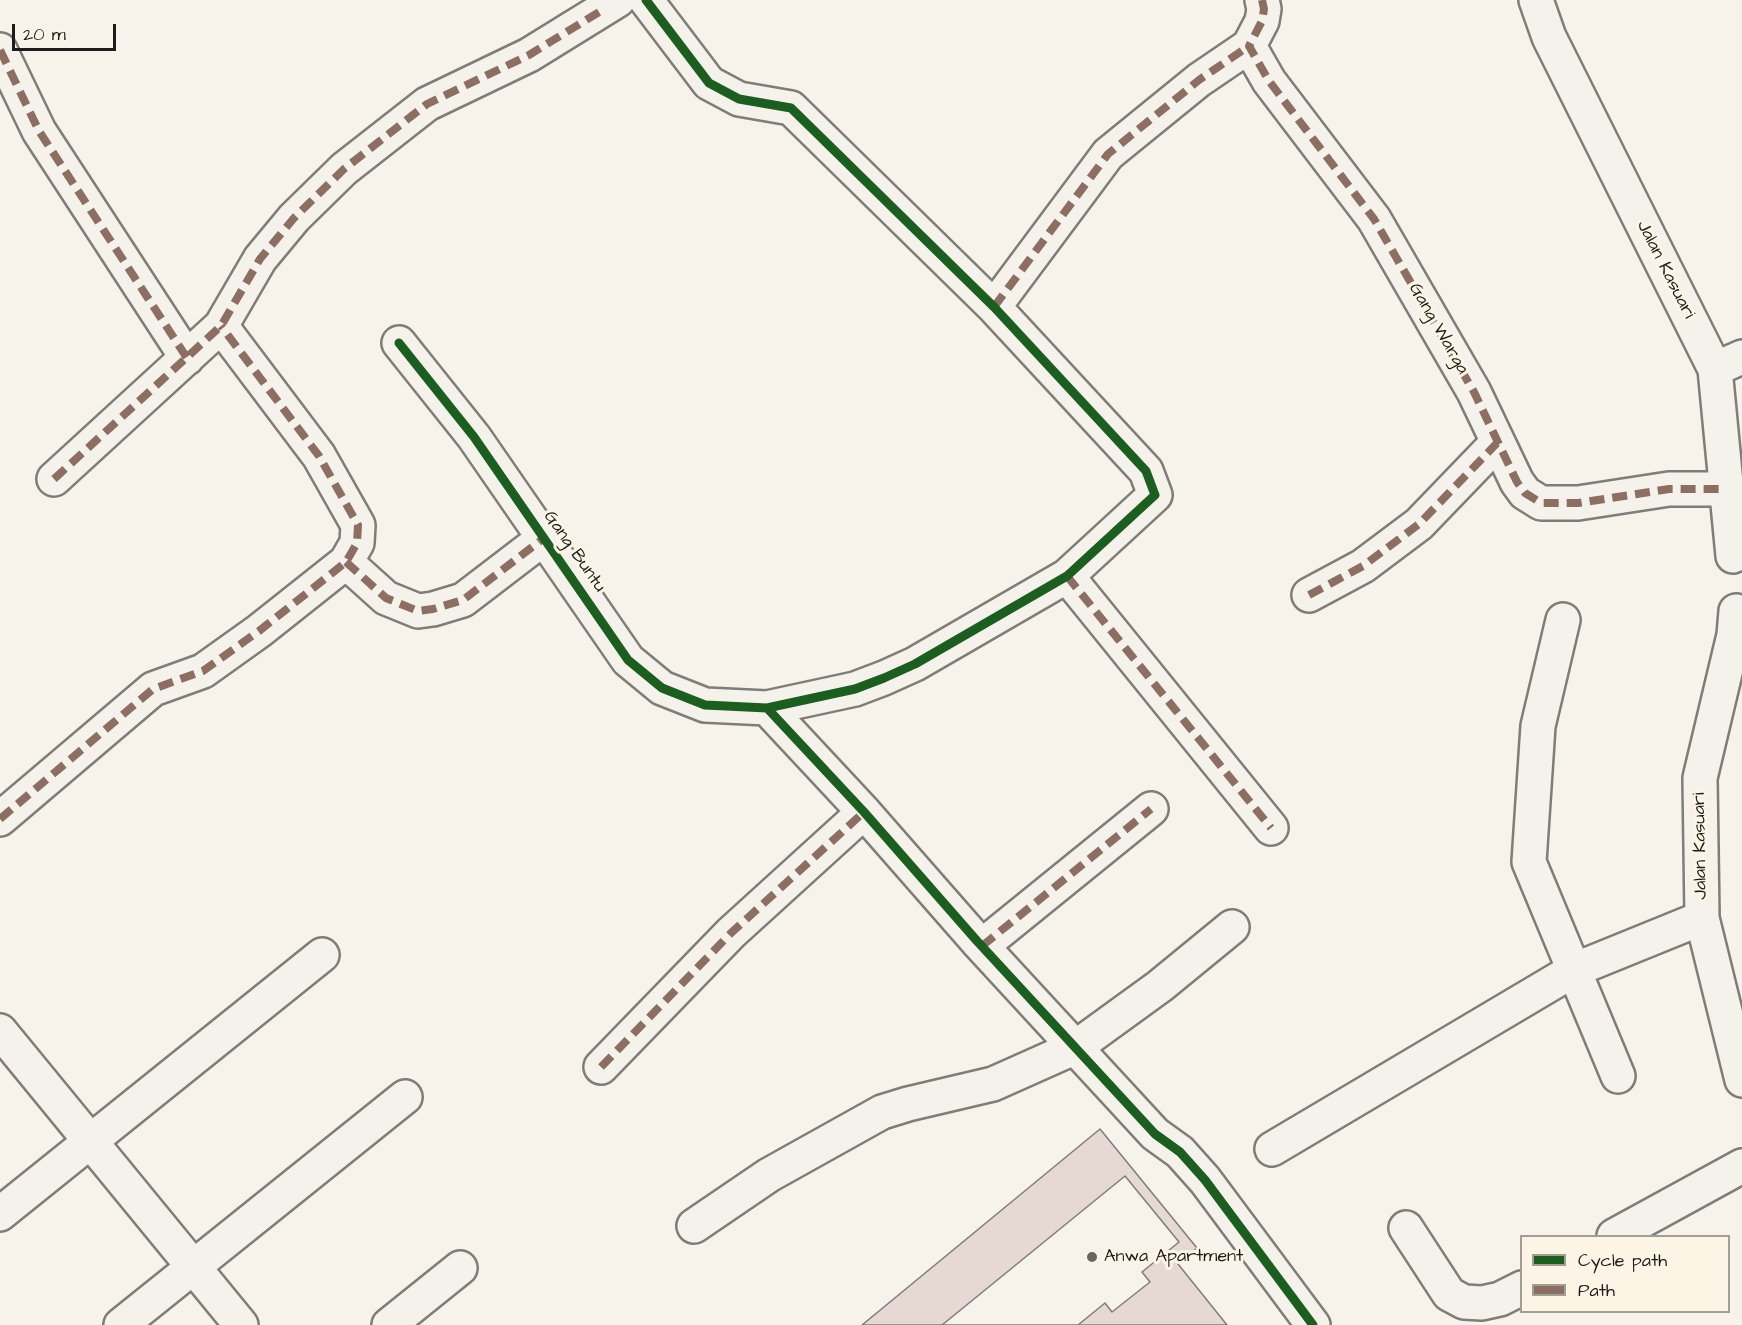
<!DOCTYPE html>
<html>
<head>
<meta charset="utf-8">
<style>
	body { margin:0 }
	#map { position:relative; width:1742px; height:1325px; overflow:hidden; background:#f7f3ea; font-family:"Architects Daughter",sans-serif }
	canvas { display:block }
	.legend { position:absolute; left:1520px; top:1235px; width:210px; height:78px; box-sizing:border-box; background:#fcf5e5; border:2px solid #a29e95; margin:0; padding:8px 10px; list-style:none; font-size:18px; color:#1c1c1c }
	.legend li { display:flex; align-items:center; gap:12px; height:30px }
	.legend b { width:30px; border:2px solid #a29e95 }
	.scale { position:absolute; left:12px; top:24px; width:104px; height:27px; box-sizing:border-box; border:3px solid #1c1c1c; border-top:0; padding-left:8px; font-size:18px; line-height:21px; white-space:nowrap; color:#1c1c1c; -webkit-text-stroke:4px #fcf5e5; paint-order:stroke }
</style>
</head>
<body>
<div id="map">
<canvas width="1742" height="1325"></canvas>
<ul class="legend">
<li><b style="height:8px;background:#1b5e20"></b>Cycle path</li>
<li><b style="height:8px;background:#8d6e63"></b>Path</li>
</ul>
<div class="scale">20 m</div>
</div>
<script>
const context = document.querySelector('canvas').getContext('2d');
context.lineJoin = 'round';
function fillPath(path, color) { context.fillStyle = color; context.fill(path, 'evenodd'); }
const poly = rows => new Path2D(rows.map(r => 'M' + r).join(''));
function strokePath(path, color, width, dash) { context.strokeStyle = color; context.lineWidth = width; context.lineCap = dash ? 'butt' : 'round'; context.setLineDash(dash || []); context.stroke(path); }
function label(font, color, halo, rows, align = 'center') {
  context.font = font + ' "Architects Daughter",sans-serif'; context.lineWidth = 6; context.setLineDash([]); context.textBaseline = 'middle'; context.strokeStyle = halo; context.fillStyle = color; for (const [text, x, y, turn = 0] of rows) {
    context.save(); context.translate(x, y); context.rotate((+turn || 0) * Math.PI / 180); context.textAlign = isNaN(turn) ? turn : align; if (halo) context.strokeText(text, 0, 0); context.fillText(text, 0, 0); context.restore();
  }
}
const building = poly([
	[1100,1129,1197,1248,1178,1264,1227,1325,862,1325,1100,1129],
	[1125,1176,1179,1242,1142,1272,1150,1282,1112,1312,1105,1303,1078,1325,942,1325,1125,1176]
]);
const street = poly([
	[1262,0,1264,9,1262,21,1249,46,1269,81,1374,219,1474,392,1517,482,1525,493,1541,503,1578,503,1669,489,1726,489],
	[1536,0,1549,37,1715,369,1733,556],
	[0,50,39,131,187,358],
	[994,307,1108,154,1199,80,1249,46],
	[399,343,474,437,628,660,662,688,705,705,767,708,855,689,884,678,915,664,1067,576,1155,495,1146,471,994,307,791,108,739,99,709,83,646,0],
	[1715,369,1742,357],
	[54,479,221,326,260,259,294,218,344,169,427,104,529,55,618,0],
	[346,562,386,598,418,611,433,609,463,600,544,538],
	[1067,576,1271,828],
	[1309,595,1363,566,1419,524,1497,443],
	[1736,611,1734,635,1700,778,1702,918,1742,1080],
	[1563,620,1538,726,1529,862,1618,1076],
	[767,708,864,812,977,941,1155,1134,1180,1152,1205,1180,1313,1325],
	[0,819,153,689,203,671,259,631,346,562,357,543,358,525,319,456,221,326],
	[982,946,1151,809],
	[0,1031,241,1325],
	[601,1067,731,933,864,812],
	[1272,1149,1574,970,1702,918],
	[0,1214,322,955],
	[694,1226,769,1175,882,1112,908,1104,993,1084,1076,1047,1160,986,1232,927],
	[1406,1228,1449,1294,1464,1302,1482,1303,1500,1299,1522,1288],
	[1614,1236,1742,1166],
	[121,1325,405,1097],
	[389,1325,460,1268]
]);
const quiet = poly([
	[1262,0,1264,9,1262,21,1249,46,1269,81,1374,219,1474,392,1517,482,1525,493,1541,503,1578,503,1669,489,1726,489],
	[0,50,39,131,187,358],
	[994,307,1108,154,1199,80,1249,46],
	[54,479,221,326,260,259,294,218,344,169,427,104,529,55,604,9],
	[346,562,386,598,418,611,433,609,463,600,544,538],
	[1067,576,1271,828],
	[1309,595,1363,566,1419,524,1497,443],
	[0,819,153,689,203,671,259,631,346,562,357,543,358,525,319,456,221,326],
	[982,946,1151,809],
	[601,1067,731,933,864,812]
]);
const cycleway = poly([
	[399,343,474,437,628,660,662,688,705,705,767,708,855,689,884,678,915,664,1067,576,1155,495,1146,471,994,307,791,108,739,99,709,83,646,0],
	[767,708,864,812,977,941,1155,1134,1180,1152,1205,1180,1313,1325]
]);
const markers = [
	[1092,1257,6,"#696764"]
];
const streetNames = [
	["Jalan Kasuari",1665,270,63],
	["Gang Warga",1438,329,60],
	["Gang Buntu",574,552,55],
	["Jalan Kasuari",1701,846,-91]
];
const poiNames = [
	["Anwa Apartment",1104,1257]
];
fillPath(building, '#e6d9d3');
strokePath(building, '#7f7d79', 1.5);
strokePath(street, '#7f7d79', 38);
strokePath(street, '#f5f2ec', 33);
strokePath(quiet, '#8d6e63', 8, [15, 8]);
strokePath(cycleway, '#1b5e20', 9);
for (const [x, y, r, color] of markers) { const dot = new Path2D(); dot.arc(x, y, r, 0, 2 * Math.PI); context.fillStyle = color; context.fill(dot); strokePath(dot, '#fcf5e5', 2); }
label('18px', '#1c1c1c', '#fcf5e5', streetNames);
label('18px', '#1c1c1c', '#fcf5e5', poiNames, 'left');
</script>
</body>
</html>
